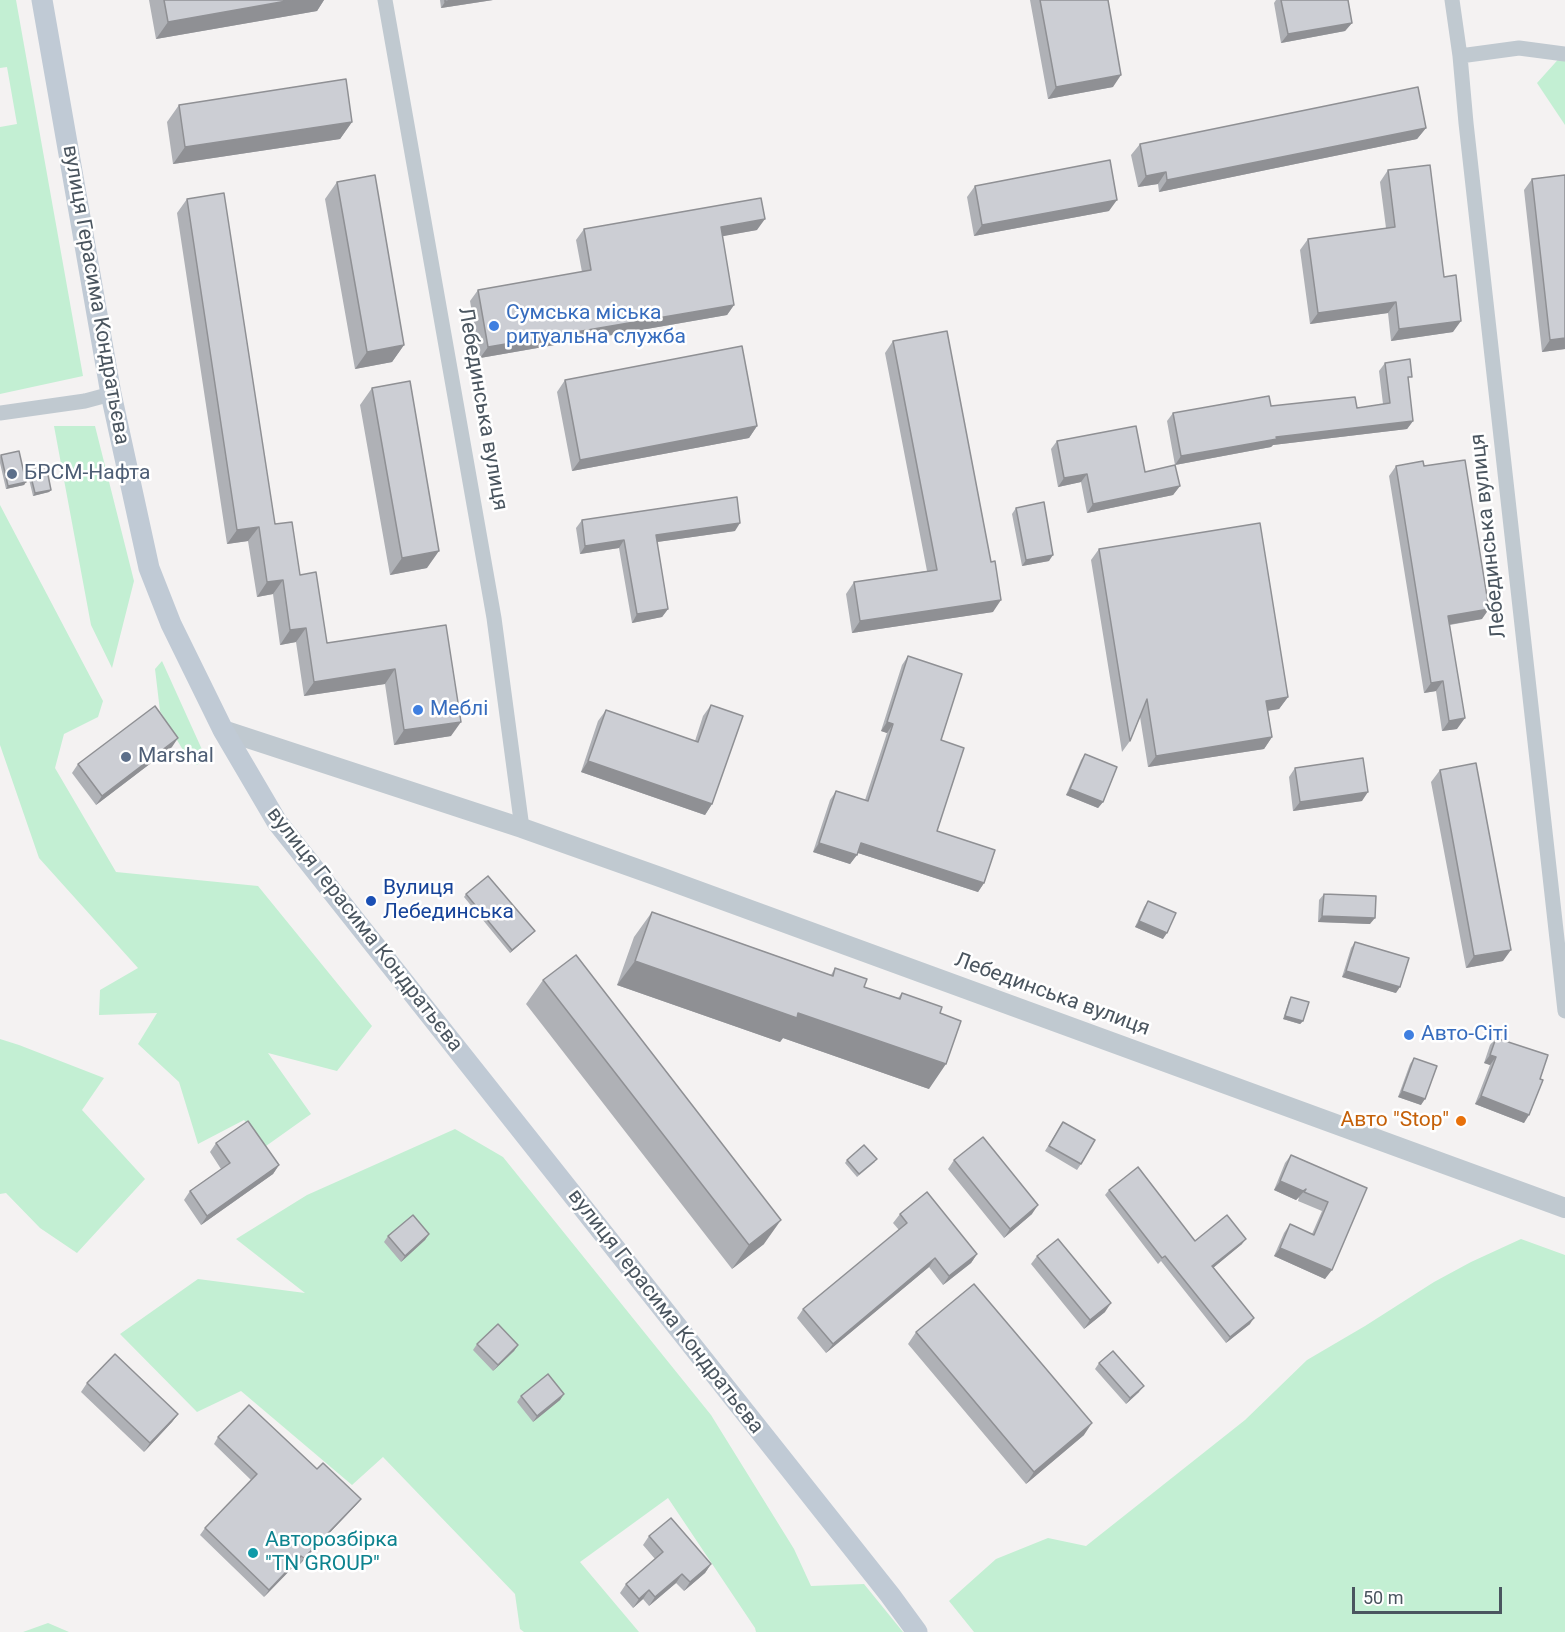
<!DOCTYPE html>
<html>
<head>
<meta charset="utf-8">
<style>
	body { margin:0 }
	#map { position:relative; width:1565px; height:1632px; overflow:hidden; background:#f4f2f2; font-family:Roboto,sans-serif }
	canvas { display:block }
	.scale { position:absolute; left:1352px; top:1587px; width:150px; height:27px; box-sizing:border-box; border:3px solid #4a555f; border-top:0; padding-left:8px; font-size:18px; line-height:21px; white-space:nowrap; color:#4a555f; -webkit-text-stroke:4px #fff; paint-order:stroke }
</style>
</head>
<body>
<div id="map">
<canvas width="1565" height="1632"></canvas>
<div class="scale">50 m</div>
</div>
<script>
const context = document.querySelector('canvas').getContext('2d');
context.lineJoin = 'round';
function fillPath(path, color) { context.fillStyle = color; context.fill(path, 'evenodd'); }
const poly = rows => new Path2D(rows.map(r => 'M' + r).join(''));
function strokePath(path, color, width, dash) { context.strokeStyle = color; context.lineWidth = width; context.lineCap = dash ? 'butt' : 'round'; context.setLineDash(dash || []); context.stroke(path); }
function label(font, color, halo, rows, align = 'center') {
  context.font = font + ' Roboto,sans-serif'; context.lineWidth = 5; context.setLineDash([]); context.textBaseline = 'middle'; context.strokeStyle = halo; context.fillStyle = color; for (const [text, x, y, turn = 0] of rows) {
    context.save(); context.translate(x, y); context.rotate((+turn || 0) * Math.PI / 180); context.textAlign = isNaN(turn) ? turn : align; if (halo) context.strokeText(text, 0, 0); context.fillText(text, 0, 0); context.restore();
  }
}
const green = poly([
	[0,0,16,0,83,376,0,394,0,127,17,124,7,67,0,68],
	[1563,54,1565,54,1565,125,1537,83],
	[54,426,95,426,134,581,112,668,91,625],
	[0,505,103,701,98,717,64,734,55,768,116,872,258,886,372,1026,337,1071,268,1053,311,1114,266,1146,244,1120,198,1144,179,1082,138,1044,157,1013,99,1015,100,990,138,968,39,858,0,745],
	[162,661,204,754,204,759,197,765,190,762,160,711,155,669],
	[0,1039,19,1045,104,1078,82,1110,145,1179,77,1253,40,1228,6,1193,0,1194],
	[455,1129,503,1157,711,1415,794,1549,811,1586,864,1584,903,1632,756,1632,755,1628,668,1498,580,1562,639,1632,524,1632,520,1629,515,1594,383,1457,352,1485,241,1391,197,1412,120,1334,198,1279,305,1293,236,1239,307,1195],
	[1521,1239,1565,1255,1565,1632,974,1632,949,1601,996,1559,1048,1538,1086,1546,1245,1420,1307,1360,1365,1326,1434,1282,1471,1262],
	[48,1623,69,1632,23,1632]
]);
const minor = poly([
	[385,0,494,618,522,828],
	[1452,0,1460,56,1466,123,1565,1011],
	[1460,56,1519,48,1565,54],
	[0,413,85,401,111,394]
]);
const tertiary = poly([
	[223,730,522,828,660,877,1565,1208]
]);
const secondary = poly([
	[42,0,111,394,149,568,171,624,223,730,277,822,890,1595,917,1632]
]);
const wall = poly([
	[149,0,324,0,317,11,156,39],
	[440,0,493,0,441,8],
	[1030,0,1108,0,1113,87,1048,99],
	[1276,0,1348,0,1352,23,1345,31,1281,43,1274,3],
	[179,105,352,122,340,139,173,164,167,122],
	[1426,128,1417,139,1159,192,1158,184,1138,187,1131,155,1140,144],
	[1388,170,1444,277,1453,332,1391,341,1388,313,1310,324,1300,250,1308,239,1386,228,1380,182],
	[1532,179,1565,349,1542,352,1524,190],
	[337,182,404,345,392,362,355,369,325,199],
	[975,186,1109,211,974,236,967,197],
	[187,199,275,524,300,575,327,643,446,625,451,736,394,745,385,684,304,696,296,642,280,645,273,594,257,597,248,541,227,544,177,213],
	[584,229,757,230,722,236,734,305,727,315,480,358,470,301,478,290,582,272,576,240],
	[893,341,993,612,852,633,846,594,854,582,927,571,885,353],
	[1385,363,1408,382,1413,421,1407,429,1273,445,1271,447,1175,465,1167,421,1173,413,1271,406,1357,408,1383,404,1379,371],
	[565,380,757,426,749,438,572,471,557,392],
	[372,388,427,568,390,575,360,405],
	[1057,441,1145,472,1180,486,1173,495,1087,513,1081,482,1058,487,1051,449],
	[1,455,26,482,24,485,6,489,0,463,0,457],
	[1396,466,1424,466,1482,619,1450,625,1457,729,1442,731,1436,691,1424,693,1389,476],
	[29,469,51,490,49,492,33,496,27,471],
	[1016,508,1049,561,1022,566,1012,514],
	[582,520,735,531,657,542,668,609,662,617,632,623,619,548,580,554,576,528],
	[1099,549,1288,697,1279,709,1268,711,1272,737,1264,749,1148,767,1140,717,1130,741,1122,752,1091,560],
	[908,656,941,740,937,831,984,883,978,892,858,853,850,864,813,852,830,800,836,791,865,800,887,733,881,731,902,665],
	[711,705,712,804,705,815,581,772,598,721,606,710,695,741,703,716],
	[172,747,96,805,72,773,78,764],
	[1085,754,1103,802,1098,808,1066,795,1081,760],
	[1295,768,1362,801,1293,811,1289,777],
	[1440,770,1503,961,1466,968,1431,782],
	[466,894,535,931,532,934,510,953,464,897],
	[1324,894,1370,924,1318,922,1319,900],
	[1148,901,1163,939,1135,927,1144,907],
	[652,912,831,975,835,968,864,987,898,998,902,993,940,1013,929,1089,783,1038,780,1042,617,985,634,937],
	[1355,942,1396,993,1342,977,1351,948],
	[543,980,764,1244,732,1269,526,1004],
	[1291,997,1303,1021,1300,1024,1283,1019,1289,1000],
	[1496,1038,1540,1079,1524,1123,1475,1104,1490,1065,1484,1063,1490,1045],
	[1414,1058,1421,1105,1398,1097,1410,1064],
	[1063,1122,1081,1164,1077,1170,1045,1151],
	[216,1143,279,1165,273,1174,201,1225,184,1200,190,1191,221,1169,210,1152],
	[1291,1155,1367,1188,1325,1279,1274,1256,1284,1233,1290,1224,1312,1234,1322,1211,1298,1201,1299,1197,1296,1200,1274,1190,1285,1163],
	[847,1160,875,1162,857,1177,845,1163],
	[954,1160,1032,1214,1004,1238,948,1169],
	[1109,1190,1195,1241,1242,1244,1213,1268,1250,1324,1226,1343,1161,1261,1158,1264,1105,1195],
	[900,1214,977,1254,971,1263,943,1285,929,1267,826,1353,797,1318,803,1309,899,1230,893,1223],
	[429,1234,425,1240,401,1262,384,1242,388,1236],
	[1037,1256,1105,1312,1084,1329,1031,1264],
	[916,1332,1084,1435,1026,1484,908,1344],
	[477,1344,518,1345,514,1351,493,1371,473,1350],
	[1099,1363,1139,1392,1126,1404,1095,1369],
	[87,1383,178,1414,172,1422,144,1452,81,1392],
	[564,1394,560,1400,533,1422,517,1402,521,1396],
	[218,1437,317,1469,361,1499,356,1505,299,1565,297,1563,264,1597,200,1535,205,1528,251,1480,214,1444],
	[649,1536,711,1564,705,1573,684,1591,676,1583,649,1606,643,1599,633,1608,620,1593,626,1584,655,1559,643,1545]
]);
const shadedWall = poly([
	[292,0,324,0,317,11,156,39,168,22],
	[460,0,493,0,441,8,445,2],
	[1352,23,1345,31,1281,43,1288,34],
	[1121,75,1113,87,1048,99,1056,87],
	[352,122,340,139,173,164,185,147],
	[1426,128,1417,139,1159,192,1167,180],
	[1166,172,1158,184,1138,187,1146,176],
	[1117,200,1109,211,974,236,982,225],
	[765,219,757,230,713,238,721,227],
	[1396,302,1388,313,1310,324,1318,313],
	[734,305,727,315,480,358,488,347],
	[1461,321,1453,332,1391,341,1399,329],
	[1565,338,1565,349,1542,352,1550,340],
	[404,345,392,362,355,369,367,352],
	[1413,421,1407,429,1273,445,1271,447,1175,465,1181,456,1276,437],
	[757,426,749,438,572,471,580,460],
	[1087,474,1081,482,1058,487,1064,478],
	[26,482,24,485,6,489,8,486],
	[1180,486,1173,495,1087,513,1093,504],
	[51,490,49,492,33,496,35,493],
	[740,523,735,531,650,543,656,535],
	[259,527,248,541,227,544,237,530],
	[624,540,619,548,580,554,585,546],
	[439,551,427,568,390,575,402,558],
	[1053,555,1049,561,1022,566,1026,560],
	[283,580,273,594,257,597,267,582],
	[1001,600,993,612,852,633,860,621],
	[668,609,662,617,632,623,637,614],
	[1489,609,1482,619,1441,626,1448,616],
	[306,628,296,642,280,645,290,630],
	[395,669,385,684,304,696,314,682],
	[1443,681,1436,691,1424,693,1431,683],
	[1288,697,1279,709,1258,712,1266,701],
	[1465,718,1457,729,1442,731,1449,721],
	[461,722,451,736,394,745,404,730],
	[887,722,893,724,887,733,881,731],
	[1272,737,1264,749,1148,767,1156,756],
	[178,738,172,747,96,805,102,796],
	[588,761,712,804,705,815,581,772],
	[1070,789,1103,802,1098,808,1066,795],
	[1368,792,1362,801,1293,811,1300,802],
	[819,843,857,855,850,864,813,852],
	[861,843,984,883,978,892,855,852],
	[1322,916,1375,918,1370,924,1318,922],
	[1139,921,1167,933,1163,939,1135,927],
	[535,931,532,934,510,953,512,950],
	[1511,950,1503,961,1466,968,1474,956],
	[635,961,798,1013,946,1064,929,1089,783,1038,780,1042,617,985],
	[1346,971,1400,987,1396,993,1342,977],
	[1285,1016,1303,1021,1300,1024,1283,1019],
	[1490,1055,1496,1057,1490,1065,1484,1063],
	[1402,1091,1425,1099,1421,1105,1398,1097],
	[1481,1096,1529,1115,1524,1123,1475,1104],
	[279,1165,273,1174,201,1225,207,1216],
	[1280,1181,1306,1189,1299,1197,1296,1200,1274,1190],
	[1038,1205,1032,1214,1004,1238,1010,1229],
	[781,1220,764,1244,732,1269,749,1245],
	[429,1234,425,1240,401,1262,405,1256],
	[1246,1239,1242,1244,1208,1272,1212,1266],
	[1280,1248,1332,1270,1325,1279,1274,1256],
	[977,1254,971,1263,943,1285,949,1276],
	[935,1258,929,1267,826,1353,833,1344],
	[1111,1303,1105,1312,1084,1329,1090,1320],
	[1254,1318,1250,1324,1226,1343,1230,1337],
	[518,1345,514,1351,493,1371,498,1365],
	[1144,1386,1139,1392,1126,1404,1130,1398],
	[564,1394,560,1400,533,1422,537,1416],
	[178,1414,172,1422,144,1452,150,1443],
	[1092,1423,1084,1435,1026,1484,1034,1472],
	[361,1499,356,1505,299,1565,304,1558],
	[301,1556,297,1563,264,1597,269,1590],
	[711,1564,705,1573,684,1591,690,1582],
	[682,1574,676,1583,649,1606,655,1597],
	[649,1590,643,1599,633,1608,639,1599]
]);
const building = poly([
	[164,0,292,0,168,22,164,0],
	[445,0,460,0,445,2,445,0],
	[1040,0,1108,0,1121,75,1056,87,1040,0],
	[1281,0,1348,0,1352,23,1288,34,1281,0],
	[346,79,352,122,185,147,179,105,346,79],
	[1418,87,1426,128,1167,180,1166,172,1146,176,1140,144,1418,87],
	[1110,160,1117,200,982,225,975,186,1110,160],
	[1430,165,1444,277,1456,275,1461,321,1399,329,1396,302,1318,313,1308,239,1395,227,1388,170,1430,165],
	[375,175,404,345,367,352,337,182,375,175],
	[1565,175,1565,338,1550,340,1532,179,1565,175],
	[224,193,275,524,292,522,300,575,316,572,327,643,446,625,461,722,404,730,395,669,314,682,306,628,290,630,283,580,267,582,259,527,237,530,187,199,224,193],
	[761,198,765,219,721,227,734,305,488,347,478,290,591,270,584,229,761,198],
	[947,331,991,562,995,561,1001,600,860,621,854,582,937,570,893,341,947,331],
	[742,346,757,426,580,460,565,380,742,346],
	[1410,359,1412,377,1408,377,1413,421,1276,437,1277,439,1181,456,1173,413,1269,396,1271,406,1355,397,1357,408,1390,403,1385,363,1410,359],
	[410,381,439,551,402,558,372,388,410,381],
	[1136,426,1145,472,1175,465,1180,486,1093,504,1087,474,1064,478,1057,441,1136,426],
	[19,451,26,482,8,486,1,455,19,451],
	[1465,460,1489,609,1448,616,1465,718,1449,721,1443,681,1431,683,1396,466,1423,461,1424,466,1465,460],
	[46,465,51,490,35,493,29,469,46,465],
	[737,497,740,523,656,535,668,609,637,614,624,540,585,546,582,520,737,497],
	[1044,502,1053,555,1026,560,1016,508,1044,502],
	[1260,523,1288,697,1266,701,1272,737,1156,756,1147,699,1130,741,1099,549,1260,523],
	[908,656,962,674,941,740,964,748,937,831,995,850,984,883,861,843,857,855,819,843,836,791,868,801,893,724,887,722,908,656],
	[711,705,743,716,712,804,588,761,606,710,698,742,711,705],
	[155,706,178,738,102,796,78,764,155,706],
	[1085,754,1117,767,1103,802,1070,789,1085,754],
	[1363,758,1368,792,1300,802,1295,768,1363,758],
	[1476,763,1511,950,1474,956,1440,770,1476,763],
	[488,876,535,931,512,950,466,894,488,876],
	[1324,894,1376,896,1375,918,1322,916,1324,894],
	[1148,901,1176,913,1167,933,1139,921,1148,901],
	[652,912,833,976,835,968,867,979,864,987,900,999,902,993,942,1007,940,1013,961,1021,946,1064,798,1013,797,1018,635,961,652,912],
	[1355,942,1409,958,1400,987,1346,971,1355,942],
	[576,955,781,1220,749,1245,543,980,576,955],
	[1291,997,1309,1002,1303,1021,1285,1016,1291,997],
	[1496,1038,1548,1055,1540,1079,1543,1080,1529,1115,1481,1096,1496,1057,1490,1055,1496,1038],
	[1414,1058,1437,1066,1425,1099,1402,1091,1414,1058],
	[248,1121,279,1165,207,1216,190,1191,230,1163,216,1143,248,1121],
	[1063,1122,1095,1140,1081,1164,1049,1146,1063,1122],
	[983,1137,1038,1205,1010,1229,954,1160,983,1137],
	[864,1145,877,1159,859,1174,847,1160,864,1145],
	[1291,1155,1367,1188,1332,1270,1280,1248,1290,1224,1314,1235,1328,1202,1304,1192,1306,1189,1303,1191,1280,1181,1291,1155],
	[1138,1167,1195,1241,1227,1215,1246,1239,1212,1266,1254,1318,1230,1337,1165,1256,1162,1258,1109,1190,1138,1167],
	[927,1192,977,1254,949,1276,935,1258,833,1344,803,1309,907,1223,900,1214,927,1192],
	[413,1215,429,1234,405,1256,388,1236,413,1215],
	[1058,1239,1111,1303,1090,1320,1037,1256,1058,1239],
	[974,1284,1092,1423,1034,1472,916,1332,974,1284],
	[498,1324,518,1345,498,1365,477,1344,498,1324],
	[1113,1351,1144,1386,1130,1398,1099,1363,1113,1351],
	[115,1354,178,1414,150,1443,87,1383,115,1354],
	[548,1374,564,1394,537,1416,521,1396,548,1374],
	[249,1405,317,1469,323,1463,361,1499,304,1558,301,1556,269,1590,205,1528,257,1474,218,1437,249,1405],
	[671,1518,711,1564,690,1582,682,1574,655,1597,649,1590,639,1599,626,1584,663,1552,649,1536,671,1518]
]);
const markers = [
	[494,326,6,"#3f7fe0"],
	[12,474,6,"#5c6f8a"],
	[418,710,6,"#3f7fe0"],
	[126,757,6,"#5c6f8a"],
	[371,901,6,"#1a4fb4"],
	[1409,1035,6,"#3f7fe0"],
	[1461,1121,6,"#e8710a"],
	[253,1553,6,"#0f9aa8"]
];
const streetNames = [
	["вулиця Герасима Кондратьєва",95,295,80],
	["Лебединська вулиця",482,409,80],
	["Лебединська вулиця",1489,536,-96],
	["вулиця Герасима Кондратьєва",364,930,52],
	["Лебединська вулиця",1052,995,20],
	["вулиця Герасима Кондратьєва",665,1312,52]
];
const shopNames = [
	["Сумська міська",506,314],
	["ритуальна служба",506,338],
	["Меблі",430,710],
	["Авто-Сіті",1421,1035]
];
const serviceNames = [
	["БРСМ-Нафта",24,474],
	["Marshal",138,757]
];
const transitNames = [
	["Вулиця",383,889],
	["Лебединська",383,913]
];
const foodNames = [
	["Авто \"Stop\"",1449,1121]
];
const cultureNames = [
	["Авторозбірка",265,1541],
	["\"TN GROUP\"",265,1565]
];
fillPath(green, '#c3efd3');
strokePath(minor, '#c0c9d0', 15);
strokePath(tertiary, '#c0c9d0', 20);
strokePath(secondary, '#c0cad5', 21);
fillPath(wall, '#afb1b6');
fillPath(shadedWall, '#8f9094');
fillPath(building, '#ccced4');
strokePath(building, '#8f9094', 1.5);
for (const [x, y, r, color] of markers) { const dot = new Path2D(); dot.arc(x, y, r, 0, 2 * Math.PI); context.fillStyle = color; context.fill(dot); strokePath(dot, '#fff', 2); }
label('21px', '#4a555f', '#fff', streetNames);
label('21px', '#366cbe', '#fff', shopNames, 'left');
label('21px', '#4e5e75', '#fff', serviceNames, 'left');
label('21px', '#164399', '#fff', transitNames, 'left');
label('21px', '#c56008', '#fff', foodNames, 'right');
label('21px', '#0d838f', '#fff', cultureNames, 'left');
</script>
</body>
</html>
